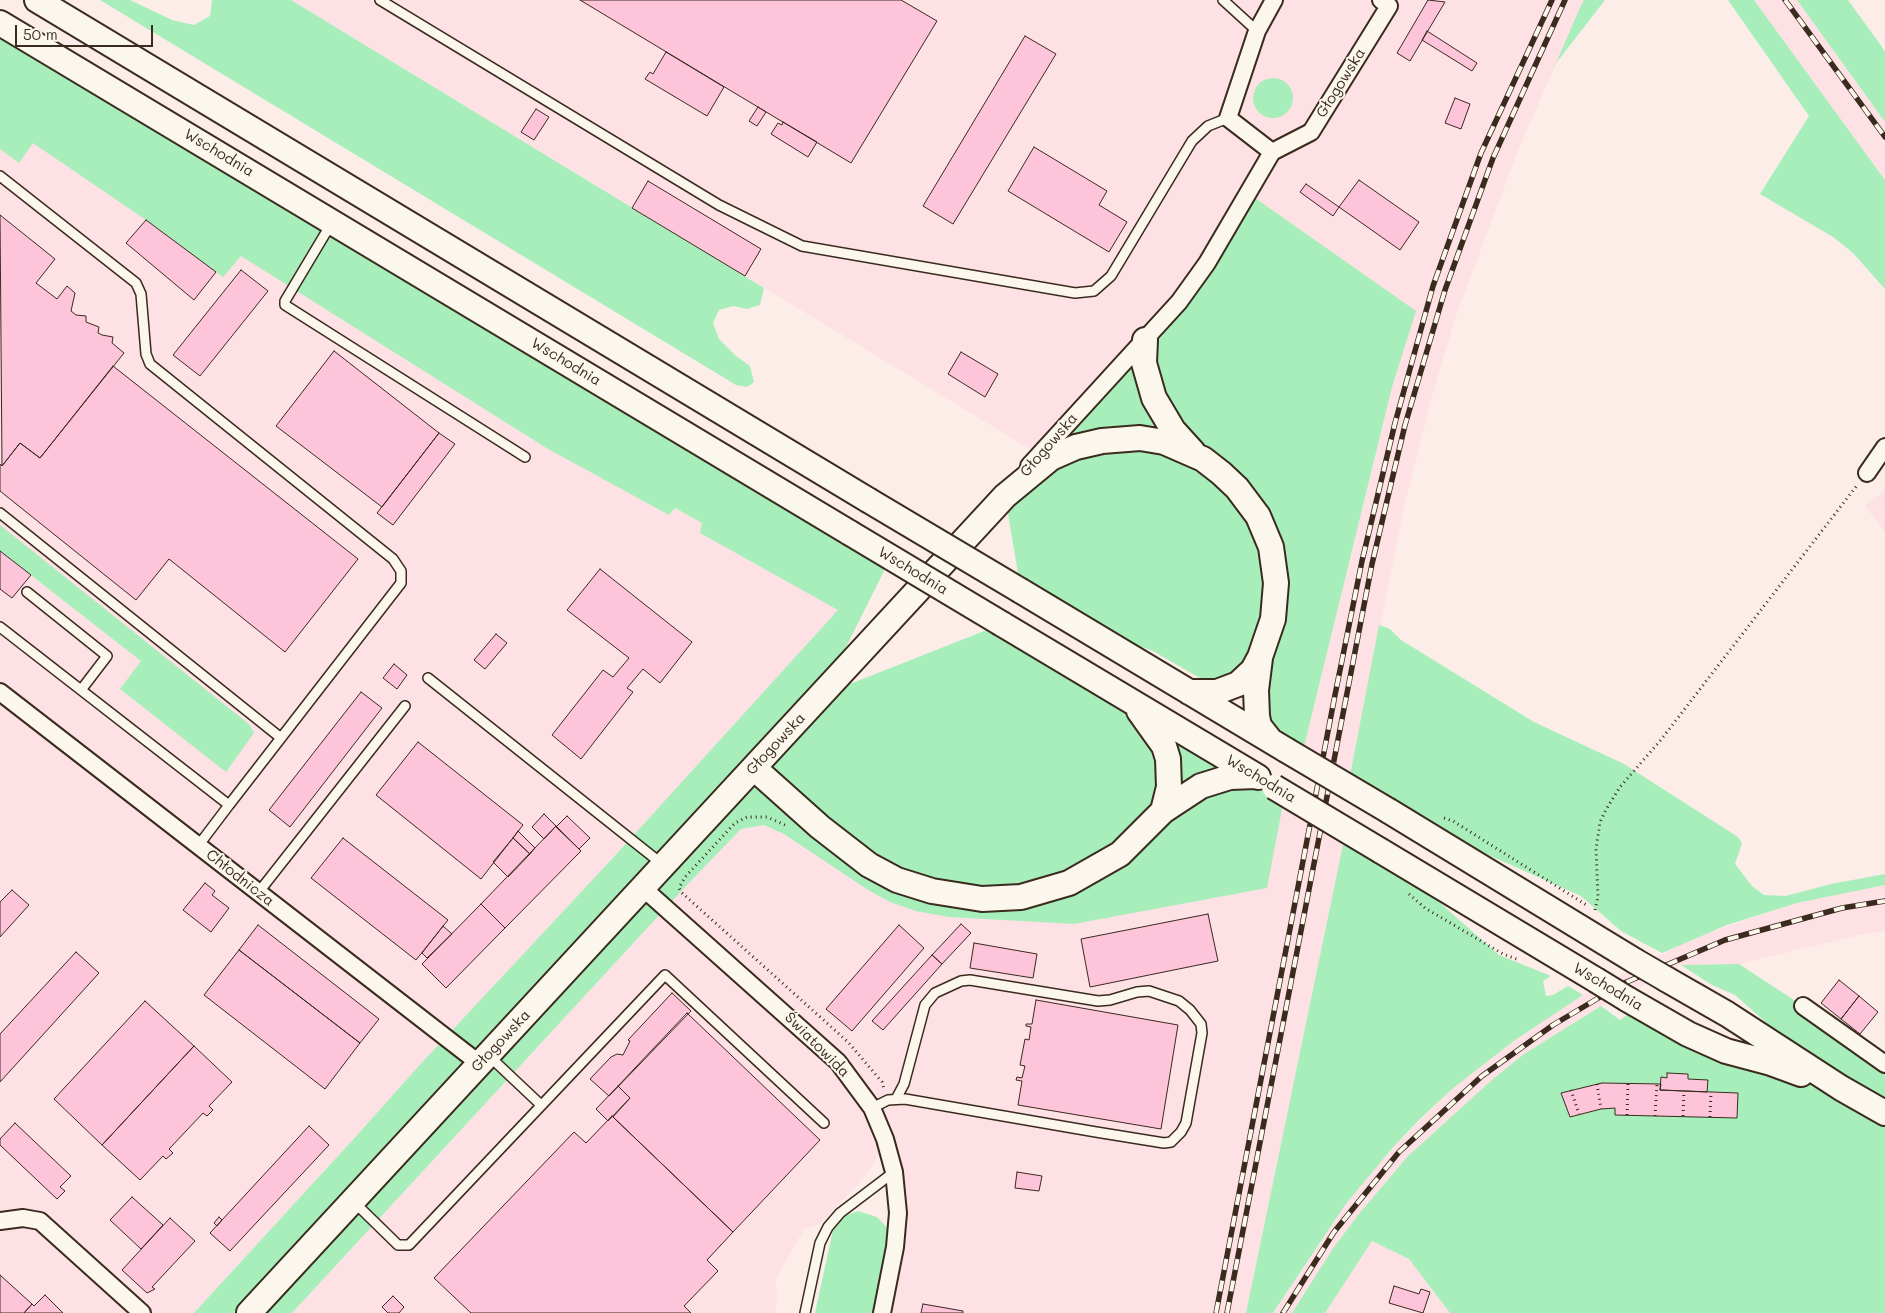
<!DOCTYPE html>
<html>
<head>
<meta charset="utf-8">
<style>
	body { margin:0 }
	#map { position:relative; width:1885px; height:1313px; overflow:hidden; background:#fcede8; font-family:Mali,sans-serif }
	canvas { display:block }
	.scale { position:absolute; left:15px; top:25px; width:138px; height:22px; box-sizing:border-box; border:2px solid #3b2a1e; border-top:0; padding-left:6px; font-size:15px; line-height:18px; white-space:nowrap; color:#3b2a1e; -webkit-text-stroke:4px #fbf7ec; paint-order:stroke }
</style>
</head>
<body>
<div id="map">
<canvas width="1885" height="1313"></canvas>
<div class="scale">50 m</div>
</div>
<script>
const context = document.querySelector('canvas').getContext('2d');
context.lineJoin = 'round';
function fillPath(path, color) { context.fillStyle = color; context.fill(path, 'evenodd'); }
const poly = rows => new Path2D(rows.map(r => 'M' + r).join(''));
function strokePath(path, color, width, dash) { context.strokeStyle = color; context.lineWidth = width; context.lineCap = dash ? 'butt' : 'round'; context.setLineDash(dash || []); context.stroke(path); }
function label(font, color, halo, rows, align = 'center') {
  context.font = font + ' Mali,sans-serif'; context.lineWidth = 4; context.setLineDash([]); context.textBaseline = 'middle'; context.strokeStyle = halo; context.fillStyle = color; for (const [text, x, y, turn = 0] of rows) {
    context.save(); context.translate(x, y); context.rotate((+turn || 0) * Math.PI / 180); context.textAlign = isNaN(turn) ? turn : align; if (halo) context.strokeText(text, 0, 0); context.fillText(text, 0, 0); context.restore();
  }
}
const built = poly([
	[291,0,1584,0,1519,148,1456,316,1433,393,1403,512,1348,786,1301,759,1392,387,1415,311,1248,193,1207,263,1038,454],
	[1754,0,1797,0,1885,122,1885,180],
	[0,109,241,255,548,449,669,515,675,508,702,523,701,533,839,610,611,860,416,1069,360,1132,194,1313,0,1313],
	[1885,490,1885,532,1865,506],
	[1285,793,1346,830,1246,1313,882,1313,895,1247,885,1140,875,1161,862,1180,820,1224,804,1229,775,1281,777,1293,776,1313,292,1313,687,885,741,829,763,825,784,834,868,890,890,902],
	[1885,885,1885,931,1859,935,1739,964,1681,965,1587,1014,1524,1054,1493,1079,1408,1156,1358,1215,1292,1313,1273,1313,1345,1205,1395,1145,1452,1089,1515,1040,1576,999,1693,938,1797,903],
	[1372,1241,1409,1259,1450,1313,1325,1313]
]);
const green = poly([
	[100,0,130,0,172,20,194,25,210,16,212,0,291,0,764,288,760,305,747,309,733,306,719,310,713,323,719,339,736,356,750,366,754,382,747,387,736,385],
	[1584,0,1605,0,1557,62,1553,70,1579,10],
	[1728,0,1754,0,1885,180,1885,289,1853,253,1833,237,1760,194,1809,116],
	[1797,0,1848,0,1885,51,1885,122],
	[0,23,891,557,822,695,1002,624,1285,793,1267,888,1074,924,949,917,916,911,890,902,868,890,784,834,764,825,741,829,687,885,292,1313,194,1313,360,1132,416,1069,611,860,838,610,700,533,702,523,675,508,669,515,548,449,241,256,223,277,146,220,33,143,19,163,0,149],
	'1253 98a20 20 0 1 1 40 0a20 20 0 1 1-40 0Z',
	[1248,193,1416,311,1392,387,1301,759,1256,708,1237,682,1205,681,1153,651,1142,647,1116,644,1021,591,1005,496,1145,340],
	[0,525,250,725,254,733,226,772,120,689,141,661,0,551],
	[1379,625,1390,629,1401,640,1534,722,1624,764,1738,837,1742,843,1735,864,1752,886,1764,895,1786,896,1831,884,1885,874,1885,885,1797,903,1727,925,1662,953,1621,931,1581,896,1389,811,1348,786],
	[1346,830,1381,851,1499,955,1551,976,1543,981,1546,996,1553,995,1568,986,1583,995,1515,1040,1452,1089,1420,1119,1395,1145,1345,1205,1273,1313,1246,1313],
	[1739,964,1803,1006,1885,1064,1885,1313,1450,1313,1409,1259,1372,1241,1325,1313,1292,1313,1332,1250,1358,1215,1408,1156,1493,1079,1524,1054,1601,1006,1620,1020,1627,1015,1683,1043,1839,1087,1735,995,1712,985,1681,965],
	[858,1211,877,1217,895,1236,882,1313,815,1313,833,1230,845,1216]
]);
const building = poly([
	[580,0,901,0,937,21,851,163,580,0],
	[1428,0,1445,2,1410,61,1397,53,1428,0],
	[1427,31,1477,63,1472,71,1422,40,1427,31],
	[1025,36,1056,54,953,224,923,206,1025,36],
	[666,52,724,87,707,116,645,79,650,72,653,74,666,52],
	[1455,98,1470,104,1461,129,1445,123,1455,98],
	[758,107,766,112,757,126,749,121,758,107],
	[536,109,549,117,534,140,521,132,536,109],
	[783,122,817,142,808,157,771,134,778,123,782,125,783,122],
	[1034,147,1107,191,1099,205,1127,222,1109,252,1008,191,1034,147],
	[1359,180,1419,222,1400,250,1339,207,1359,180],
	[648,181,761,249,745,276,632,208,648,181],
	[1306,184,1339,207,1333,216,1300,192,1306,184],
	[0,215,55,259,36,283,57,299,67,286,75,293,71,311,76,315,86,316,86,322,99,327,98,333,102,335,113,337,112,343,124,353,40,458,20,443,2,466,0,215],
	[146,220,216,272,194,300,126,243,146,220],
	[241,270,268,291,200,376,173,355,241,270],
	[334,351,439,433,382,507,276,426,334,351],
	[961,352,998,374,985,397,948,374,961,352],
	[113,366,358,559,285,652,169,559,136,600,0,491,0,464,2,466,20,443,40,458,113,366],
	[439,433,455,444,393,525,377,513,439,433],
	[0,551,31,575,12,598,0,589,0,551],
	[600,569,692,642,660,683,643,669,627,688,633,692,581,759,552,735,603,670,613,677,629,658,567,610,600,569],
	[496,634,507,643,485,669,474,660,496,634],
	[394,664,407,675,397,689,383,678,394,664],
	[361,692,382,708,290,827,269,810,361,692],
	[418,742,523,825,481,879,376,795,418,742],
	[544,814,556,826,544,839,532,827,544,814],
	[567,816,590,838,579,849,556,827,567,816],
	[556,826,581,851,505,928,481,904,556,826],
	[518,831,535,848,530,854,513,838,518,831],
	[343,838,448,920,416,960,311,878,343,838],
	[513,838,530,854,508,877,493,862,513,838],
	[205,883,215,891,212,895,229,908,211,932,183,910,205,883],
	[12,890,29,905,0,937,0,902,12,890],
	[481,904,505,928,446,988,422,964,481,904],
	[1208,914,1218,961,1090,987,1081,939,1208,914],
	[961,924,971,933,942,964,932,955,961,924],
	[258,925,379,1019,360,1043,239,950,258,925],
	[899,925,924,948,852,1031,826,1009,899,925],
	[443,926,452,934,427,958,422,953,443,926],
	[974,943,1037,954,1033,978,970,968,974,943],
	[239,950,360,1043,325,1089,204,995,239,950],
	[76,952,99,973,0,1082,0,1034,76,952],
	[932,955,942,964,883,1030,872,1021,932,955],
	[1839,980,1859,996,1841,1019,1821,1003,1839,980],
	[672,993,691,1011,609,1096,590,1079,611,1057,617,1054,623,1055,630,1041,628,1040,672,993],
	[1859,996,1878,1012,1860,1034,1841,1019,1859,996],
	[1036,1000,1178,1025,1161,1129,1018,1105,1022,1081,1016,1080,1017,1077,1022,1078,1025,1066,1020,1065,1025,1039,1029,1040,1031,1027,1026,1026,1026,1024,1032,1024,1036,1000],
	[145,1001,194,1046,102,1145,54,1099,145,1001],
	[687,1013,820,1140,733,1232,613,1117,630,1098,618,1086,687,1013],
	[194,1046,232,1082,209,1106,213,1110,207,1116,203,1113,169,1149,173,1153,166,1159,163,1156,140,1180,102,1145,194,1046],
	[1667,1073,1688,1074,1688,1079,1708,1080,1707,1092,1660,1090,1661,1077,1667,1078,1667,1073],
	[1602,1083,1661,1084,1660,1090,1738,1093,1737,1118,1615,1115,1615,1108,1601,1109,1570,1117,1561,1093,1602,1083],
	[618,1086,630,1098,608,1121,596,1109,618,1086],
	[612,1116,733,1232,707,1260,718,1271,684,1306,691,1313,471,1313,434,1278,574,1132,586,1143,612,1116],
	[15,1123,71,1176,60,1187,65,1191,57,1199,0,1145,0,1139,15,1123],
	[309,1126,329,1145,230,1251,210,1233,309,1126],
	[1017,1172,1042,1176,1039,1191,1015,1188,1017,1172],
	[132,1197,163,1225,141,1249,110,1220,132,1197],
	[219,1217,222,1220,217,1226,214,1223,219,1217],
	[170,1218,195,1241,152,1287,155,1289,147,1293,122,1270,170,1218],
	[0,1275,32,1304,24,1313,0,1313,0,1275],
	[1394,1286,1419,1294,1421,1289,1430,1292,1423,1313,1389,1303,1394,1286],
	[45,1295,63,1313,24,1313,32,1304,34,1306,45,1295],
	[393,1296,404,1307,399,1313,388,1313,382,1307,393,1296],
	[923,1304,963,1311,963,1313,921,1313,923,1304]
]);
const path = poly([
	[1444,818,1453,821,1588,906],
	[785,825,767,817,747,817,735,823,685,877,679,888,681,892,848,1042,882,1082,884,1089],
	[1409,894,1425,908,1503,954,1519,960],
	[1595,910,1598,897,1596,849,1600,822,1607,808,1620,787,1660,741,1858,484],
	[1597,1084,1601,1109],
	[1571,1090,1579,1114],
	[1627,1115,1628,1084],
	[1655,1116,1657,1084],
	[1683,1116,1684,1091],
	[1710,1117,1711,1092]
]);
const lane = poly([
	[380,0,719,205,802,246,1075,293,1094,291,1111,276,1192,141,1208,126,1228,118],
	[1223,0,1257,31],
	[0,176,136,283,141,294,146,354,150,364,393,559,401,571,401,583,229,805],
	[331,224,285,301,285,305,525,457],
	[0,513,281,738],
	[27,592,107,656,81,690],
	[0,627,229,805,198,846],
	[428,678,662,864],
	[258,893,405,706],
	[488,1055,541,1105],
	[872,1108,888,1100,905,1099,1096,1132,1164,1143,1171,1142,1181,1132,1186,1123,1202,1033,1201,1024,1190,1010,1179,1001,1149,991,1137,992,1110,1000,1098,1001,970,980,961,981,935,993,925,1005,904,1084,896,1099],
	[353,1201,398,1245,409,1245,665,975,824,1123],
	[805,1313,820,1243,828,1227,840,1213,894,1172]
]);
const street = poly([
	[1272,152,1228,118,1257,31,1274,0],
	[1029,466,1179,302,1207,263,1272,152,1311,132,1389,6,1381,0],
	[1867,473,1885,447],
	[0,692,480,1064],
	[643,888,838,1062,872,1108,885,1139,894,1172,898,1213,895,1247,882,1313],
	[1803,1006,1885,1064],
	[0,1221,23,1218,40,1221,142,1313]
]);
const secondary = poly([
	[37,0,868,500],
	[0,23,850,533],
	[1145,340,1144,363,1154,398,1173,430,1193,452],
	[1021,591,1286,750],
	[1002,624,1258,777],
	[1260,658,1256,690,1257,716,1259,726,1270,740],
	[1139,711,1164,746,1168,759,1169,787,1163,811],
	[754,768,820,827,869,865,897,880,932,891,982,899,1021,897,1069,883,1120,854,1163,811,1201,786,1230,777,1256,776],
	[1389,811,1635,961],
	[1381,851,1596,980],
	[1666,979,1727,1014,1841,1088,1885,1113],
	[1627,999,1688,1034,1726,1051,1771,1063,1801,1074],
	[249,1313,1005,496,1051,458,1076,447,1102,441,1140,438,1164,442,1203,459,1221,473,1237,488,1258,516,1271,547,1276,583,1273,619,1260,657,1253,670,1238,684,1217,692,1189,692]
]);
const rail = poly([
	[1785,0,1885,137],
	[1216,1313,1335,695,1362,561,1395,423,1433,286,1481,153,1552,0],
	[1227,1313,1372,564,1405,425,1445,290,1493,158,1565,0],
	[1283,1313,1334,1232,1399,1152,1482,1076,1553,1025,1622,984,1725,940,1842,908,1885,901]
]);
const secondaryBridge = poly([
	[868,500,1021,591],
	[850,533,1002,624],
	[1286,750,1389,811],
	[1274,787,1381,851],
	[1635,961,1666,979],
	[1596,980,1627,999]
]);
const streetNames = [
	["Głogowska",1341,83,-58],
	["Wschodnia",219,153,31],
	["Wschodnia",566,362,31],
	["Głogowska",1049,445,-49],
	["Wschodnia",913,571,31],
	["Głogowska",776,744,-47],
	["Wschodnia",1261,779,31],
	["Chłodnicza",240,878,38],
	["Wschodnia",1608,987,31],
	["Głogowska",501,1041,-47],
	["Światowida",817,1045,45]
];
fillPath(built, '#fde1e4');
fillPath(green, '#a7eebb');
fillPath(building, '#fec4d9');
strokePath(building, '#3b2a1e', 1);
strokePath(lane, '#3b2a1e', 12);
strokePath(street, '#3b2a1e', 20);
strokePath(secondary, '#3b2a1e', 28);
strokePath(path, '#3b2a1e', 3, [1, 4]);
strokePath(lane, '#fbf7ec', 9);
strokePath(street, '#fbf7ec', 16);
strokePath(secondary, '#fbf7ec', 24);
strokePath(rail, '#3b2a1e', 5.5);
strokePath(rail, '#fbf7ec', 4, [11]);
strokePath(secondaryBridge, '#3b2a1e', 28, []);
strokePath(secondaryBridge, '#fbf7ec', 24);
label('15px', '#3b2a1e', '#fbf7ec', streetNames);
</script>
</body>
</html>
